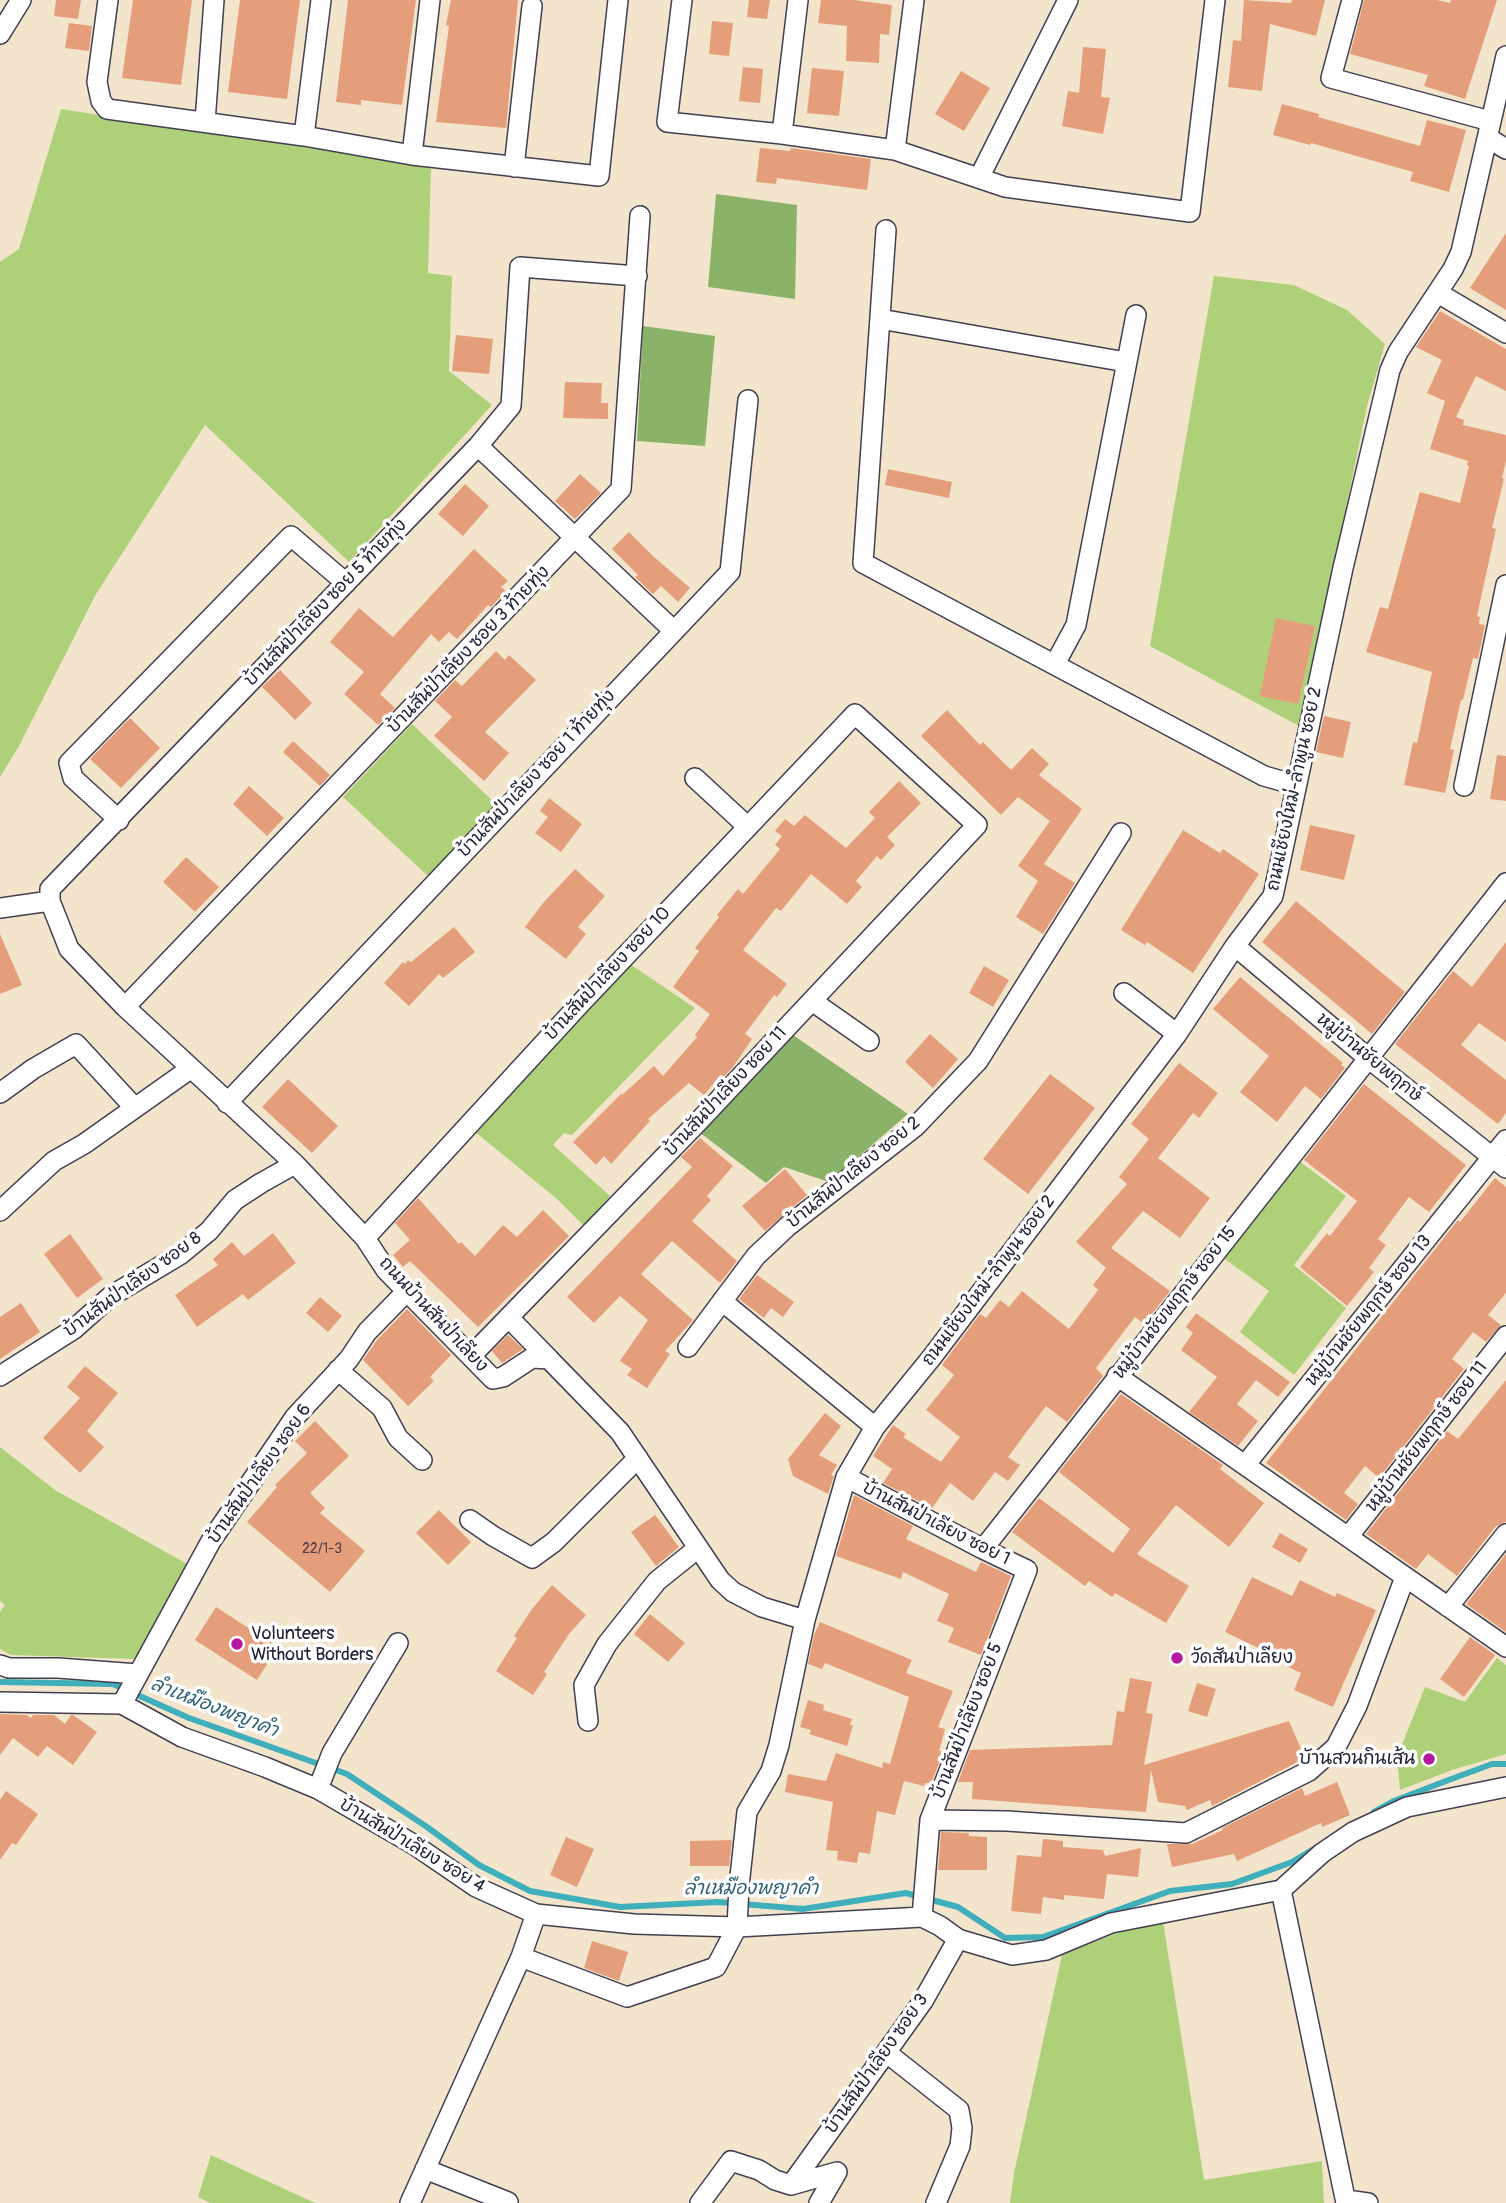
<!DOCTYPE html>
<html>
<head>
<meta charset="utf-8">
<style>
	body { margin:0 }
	canvas { display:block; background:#f3e5cc }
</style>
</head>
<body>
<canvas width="1506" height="2203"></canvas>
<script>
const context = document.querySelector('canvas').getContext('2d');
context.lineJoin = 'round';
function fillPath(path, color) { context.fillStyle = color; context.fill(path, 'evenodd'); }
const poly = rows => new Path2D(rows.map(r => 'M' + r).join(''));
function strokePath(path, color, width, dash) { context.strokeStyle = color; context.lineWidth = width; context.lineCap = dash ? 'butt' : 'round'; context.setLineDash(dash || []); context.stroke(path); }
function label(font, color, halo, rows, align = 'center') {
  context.font = font + ' Pangolin,"Playpen Sans Thai",sans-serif'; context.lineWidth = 7; context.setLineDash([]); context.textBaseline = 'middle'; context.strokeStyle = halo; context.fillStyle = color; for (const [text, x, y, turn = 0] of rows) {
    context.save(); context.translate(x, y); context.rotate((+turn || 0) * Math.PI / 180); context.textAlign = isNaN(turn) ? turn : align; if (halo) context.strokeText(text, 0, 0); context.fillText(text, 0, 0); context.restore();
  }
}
const green = poly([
	[61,109,431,166,428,273,452,276,449,371,492,405,349,562,205,425,96,594,19,746,0,777,0,262,19,249],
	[1214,276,1294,285,1347,310,1385,344,1367,406,1301,727,1150,646],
	[412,724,496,804,428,876,343,797],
	[630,964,695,1008,572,1135,564,1133,553,1145,610,1196,584,1226,557,1199,474,1131],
	[1295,1158,1346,1196,1294,1265,1346,1308,1294,1375,1240,1332,1269,1291,1218,1254],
	[0,1447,55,1490,189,1565,135,1659,11,1655,0,1649,0,1612,5,1605,0,1601],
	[1497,1658,1506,1665,1506,1754,1452,1770,1400,1790,1397,1757,1425,1687,1465,1702],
	[1162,1915,1204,2180,1322,2161,1324,2203,1010,2203,1014,2173,1062,1955],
	[211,2155,315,2203,210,2203,198,2197]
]);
const forest = poly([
	[716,194,797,205,795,299,708,287],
	[643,326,715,336,705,446,637,441],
	[790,1033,908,1114,829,1182,784,1167,766,1183,699,1132]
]);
const stream = poly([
	[0,1682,113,1684,189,1718,347,1774,427,1827,479,1865,530,1891,620,1907,718,1902,803,1909,906,1893,958,1907,1005,1938,1043,1937,1170,1891,1232,1884,1292,1862,1317,1847],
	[1374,1812,1394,1801,1446,1781,1492,1764,1506,1764]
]);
const building = poly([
	[56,0,81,0,78,19,54,16],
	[133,0,192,0,181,85,122,78],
	[240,0,300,0,287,99,228,92],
	[348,0,416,0,402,105,361,100,361,105,336,102],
	[451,0,518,0,506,128,436,122,449,26,446,25],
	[749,0,770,0,767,19,747,17],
	[821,0,854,0,892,5,889,35,880,34,879,63,846,61,847,26,818,23],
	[1244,0,1291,3,1292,0,1325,0,1316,36,1270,24,1262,91,1228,87,1233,40,1241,41],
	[1364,0,1437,0,1450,3,1451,0,1497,0,1465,99,1424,86,1428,75,1350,54],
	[712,21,733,23,729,56,709,54],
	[69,23,92,26,89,51,65,48],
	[1083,47,1106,49,1101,97,1110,98,1103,134,1062,126,1068,91,1079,93],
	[743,67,763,69,760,103,739,101],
	[812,68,844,71,839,116,807,113],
	[961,71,990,88,964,131,935,114],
	[1282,104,1319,114,1318,117,1420,146,1427,120,1466,130,1449,192,1410,181,1413,172,1311,143,1310,145,1273,135],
	[760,148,790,151,791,148,871,159,867,190,777,178,776,184,756,182],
	[1506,233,1506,310,1470,288],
	[1440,311,1506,349,1506,391,1476,376,1456,417,1464,420,1463,425,1506,435,1506,461,1502,478,1504,479,1492,528,1496,529,1477,616,1480,617,1479,624,1485,625,1478,659,1473,658,1463,700,1461,700,1450,749,1454,750,1445,793,1404,785,1413,742,1417,743,1432,672,1366,652,1380,607,1388,609,1420,492,1460,503,1469,466,1467,465,1468,461,1430,449,1445,401,1427,393,1442,360,1416,347],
	[456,335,493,339,489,374,452,371],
	[565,382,602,383,601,403,608,403,608,419,563,418],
	[888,469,952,482,949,498,885,485],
	[580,474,601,493,575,519,555,501],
	[465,484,489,506,463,536,438,514],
	[629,532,654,557,690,588,678,602,661,586,653,594,635,577,638,575,612,549],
	[474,549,508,581,501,587,506,591,491,607,488,605,457,639,449,632,439,642,431,634,380,694,395,708,378,725,344,694,364,672,330,642,359,608,393,637],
	[1276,618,1315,626,1298,704,1260,696],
	[496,651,505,660,509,655,536,680,485,732,509,753,484,781,434,736,452,717,435,701,455,680,462,686],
	[280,670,312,703,295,720,262,687],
	[947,710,980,745,983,742,1011,770,1032,748,1049,764,1039,775,1082,809,1044,864,1075,883,1043,934,1016,917,1038,881,1018,866,1050,821,1018,797,1001,815,921,736],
	[1324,716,1351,722,1343,758,1316,752],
	[130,718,160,748,121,788,90,759],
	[293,741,330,775,320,786,283,752],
	[1497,755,1506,756,1506,801,1490,799],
	[899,781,921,803,887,837,895,845,881,860,877,856,856,881,862,887,847,904,811,874,781,911,776,908,743,950,787,984,777,997,774,995,745,1034,752,1039,733,1067,722,1079,719,1077,704,1095,689,1083,648,1119,650,1121,611,1164,604,1156,596,1165,573,1142,621,1094,622,1095,654,1066,663,1076,697,1037,695,1035,710,1014,673,987,699,951,695,948,719,917,717,915,738,889,743,894,780,849,775,845,782,836,775,831,785,819,794,826,805,815,846,848,875,818,869,812],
	[249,786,284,818,267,836,233,804],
	[549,798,582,824,561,852,535,833,548,817,540,811],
	[1310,825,1355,835,1344,880,1300,870],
	[1183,830,1220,853,1223,849,1259,874,1193,973,1147,942,1145,945,1121,930],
	[186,857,219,887,195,912,163,882],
	[575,869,605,896,578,927,586,934,566,959,525,927,543,903],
	[1296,901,1405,992,1372,1034,1262,942],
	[454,927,475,952,443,978,439,974,409,1006,384,983,403,962,405,964,408,960,411,962],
	[0,934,22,985,0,994],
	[1506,942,1506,1042,1479,1023,1461,1045,1506,1080,1506,1113,1498,1124,1395,1044,1453,971,1472,987],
	[984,966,1009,980,993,1007,969,993],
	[1240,977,1343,1063,1341,1065,1345,1068,1321,1099,1305,1086,1277,1122,1240,1092,1269,1056,1213,1009],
	[930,1034,958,1059,933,1088,905,1062],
	[1179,1063,1218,1093,1199,1118,1193,1113,1158,1158,1210,1198,1180,1238,1143,1211,1111,1248,1170,1291,1144,1324,1135,1317,1096,1368,1103,1376,1067,1422,1046,1406,1008,1457,1020,1465,1008,1481,995,1472,973,1501,950,1483,932,1508,883,1483,892,1469,873,1456,893,1425,906,1434,903,1437,941,1462,960,1437,926,1410,954,1375,942,1365,980,1314,986,1318,1000,1300,1009,1307,1022,1291,1069,1329,1098,1290,1093,1285,1106,1268,1076,1242,1127,1184,1119,1177,1149,1139,1131,1124],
	[1050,1074,1095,1108,1028,1194,983,1159],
	[288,1079,338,1126,312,1153,262,1107],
	[1364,1084,1466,1165,1429,1212,1409,1197,1378,1239,1386,1245,1369,1268,1374,1272,1347,1306,1300,1267,1327,1233,1330,1236,1357,1201,1304,1160],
	[700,1138,733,1166,707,1196,711,1200,692,1221,737,1261,720,1283,672,1241,641,1274,693,1320,665,1351,670,1354,647,1388,627,1375,632,1369,620,1361,648,1320,620,1296,594,1323,567,1297,692,1167,681,1157],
	[785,1169,807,1195,765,1231,742,1206],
	[1495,1178,1506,1187,1506,1293,1488,1315,1501,1325,1486,1342,1473,1332,1452,1359,1464,1369,1379,1478,1365,1466,1344,1493,1358,1504,1346,1520,1266,1463,1458,1220,1460,1222],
	[418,1198,459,1244,461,1242,475,1256,503,1225,517,1237,543,1210,569,1236,478,1327,410,1261,403,1267,393,1255,410,1240,395,1223],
	[273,1233,296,1263,248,1300,243,1294,197,1327,175,1295,218,1265,213,1259,232,1242,244,1256],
	[70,1234,103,1279,77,1298,44,1254],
	[757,1275,794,1302,783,1317,771,1308,764,1318,739,1299],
	[320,1297,342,1316,328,1332,306,1313],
	[21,1303,40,1332,0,1359,0,1317],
	[407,1309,451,1355,430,1377,434,1381,408,1406,363,1360,377,1340],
	[1196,1313,1290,1382,1278,1397,1256,1380,1237,1404,1258,1421,1238,1446,1189,1412,1217,1377,1181,1350,1193,1333,1186,1327],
	[508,1335,523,1349,502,1363,492,1351],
	[85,1366,118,1393,87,1431,104,1447,80,1473,43,1438,80,1398,67,1387],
	[1506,1380,1506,1522,1496,1526,1457,1576,1428,1554,1416,1569,1366,1534,1447,1431,1458,1439],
	[1121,1394,1223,1465,1220,1469,1264,1503,1229,1547,1176,1505,1137,1554,1189,1586,1166,1623,1115,1593,1112,1597,1089,1581,1085,1586,1012,1532,1039,1498,1113,1553,1130,1529,1059,1472],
	[825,1413,841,1426,819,1455,837,1465,831,1475,834,1476,828,1494,793,1476,788,1459],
	[315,1421,349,1456,310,1493,325,1508,320,1513,365,1551,330,1592,247,1522,277,1487,275,1485,307,1453,295,1441],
	[854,1495,913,1526,906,1539,976,1572,981,1562,1011,1576,981,1655,948,1642,954,1628,937,1621,949,1594,903,1572,901,1579,836,1556],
	[439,1510,471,1542,448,1565,416,1533],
	[655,1515,679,1547,656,1566,631,1532],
	[1280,1533,1308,1549,1300,1563,1272,1547],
	[1506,1554,1506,1632,1466,1604],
	[1252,1577,1292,1596,1300,1580,1335,1597,1337,1593,1376,1610,1333,1707,1294,1690,1301,1673,1269,1658,1271,1654,1225,1632],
	[552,1585,586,1615,569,1634,544,1672,547,1674,533,1695,496,1671,517,1638,514,1636,532,1609],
	[216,1607,278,1647,257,1680,195,1640],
	[650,1614,685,1643,668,1662,634,1634],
	[820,1622,912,1660,906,1673,953,1691,938,1727,945,1729,939,1751,944,1751,931,1783,925,1783,924,1786,904,1781,895,1815,877,1811,870,1854,859,1852,857,1863,837,1860,838,1851,826,1850,833,1802,785,1792,788,1774,826,1781,836,1753,882,1768,883,1762,890,1764,909,1697,825,1663,822,1669,808,1664,814,1635],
	[1470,1637,1495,1655,1464,1697,1440,1679],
	[1130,1678,1152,1682,1146,1713,1153,1714,1144,1765,1289,1721,1305,1758,1212,1806,1210,1800,1187,1810,1185,1806,1158,1802,1151,1770,1146,1812,972,1799,973,1782,958,1782,970,1750,1112,1745,1117,1711,1124,1712],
	[1197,1683,1216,1689,1207,1717,1188,1711],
	[808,1700,824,1705,823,1710,852,1719,850,1725,853,1725,847,1746,809,1734,811,1730,800,1727],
	[0,1714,27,1715,31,1718,33,1715,54,1715,65,1724,71,1715,73,1715,97,1732,73,1765,47,1746,38,1757,13,1738,0,1755],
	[1337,1782,1350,1815,1322,1827,1321,1823,1237,1861,1234,1854,1172,1867,1167,1844,1192,1844,1223,1830,1222,1828,1302,1788,1305,1796],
	[6,1791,38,1814,16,1845,12,1843,0,1860,0,1800],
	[941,1832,969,1833,969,1836,987,1837,987,1870,938,1870],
	[566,1837,594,1849,577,1887,550,1875],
	[1043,1839,1063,1841,1063,1847,1103,1850,1105,1856,1141,1848,1138,1877,1107,1874,1104,1899,1064,1895,1064,1900,1043,1897,1041,1914,1011,1911,1017,1855,1041,1857],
	[732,1840,729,1866,690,1866,690,1841],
	[592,1941,628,1952,619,1981,584,1968]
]);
const minor = poly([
	[108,0,97,82,101,101,107,109,304,136,412,155,599,176,618,0],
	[682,0,667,122,782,134,895,150,1005,187,1190,212,1215,0],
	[1352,0,1331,78,1490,121],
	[0,34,21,0],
	[205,122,214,0],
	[782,134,798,0],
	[304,136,321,0],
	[1488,138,1506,149],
	[895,150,914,0],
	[412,155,430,0],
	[514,167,532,6],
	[979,178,1068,0],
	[886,230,863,563,1264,776,1296,785],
	[637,276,520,267,511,406,478,446,50,889,50,901,69,949,125,1007,295,1164,365,1238,386,1270,493,1379,503,1377,532,1358,549,1359,620,1432,720,1580,733,1592,762,1607,805,1620],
	[1438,293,1506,333],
	[880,319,1126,362],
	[478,446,673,630],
	[1055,664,1076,625,1136,315],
	[695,778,748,827],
	[1464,786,1506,585],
	[119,820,73,778,69,763,291,536,346,583],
	[0,908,50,901],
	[1235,946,1368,1058,1506,1168],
	[1124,993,1177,1034],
	[812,1001,869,1041],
	[125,1007,621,489,640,216],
	[0,1093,33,1069,76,1044,134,1107],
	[227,1103,730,572,748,400],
	[0,1211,54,1161,84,1144,190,1069],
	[365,1238,579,1005,855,714,977,825,698,1122,471,1356],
	[722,1301,875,1427],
	[509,1318,549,1359],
	[688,1347,756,1256,788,1226,916,1126,978,1061,1121,833],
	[338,1370,382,1408,398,1438,422,1460],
	[0,1376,74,1329,111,1296,181,1254,209,1231,235,1200,261,1183,295,1164],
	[1117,1376,1506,1647],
	[1245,1465,1506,1140],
	[846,1477,983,1549,1027,1570,930,1820,922,1917],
	[470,1520,493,1536,532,1558,554,1542,638,1458],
	[1348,1537,1506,1336],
	[983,1549,1506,883],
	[1448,1607,1506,1534],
	[0,1665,9,1668,58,1668,138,1674],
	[0,1702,122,1704,182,1737,265,1767,318,1789,413,1844,476,1887,536,1914,634,1924,737,1927,922,1917,940,1926,958,1939,1012,1955,1046,1950,1111,1923,1281,1890,1322,1853,1353,1832,1407,1807,1506,1787],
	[122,1704,211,1541,295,1417,349,1359,367,1332,407,1291],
	[588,1721,584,1685,607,1644,657,1581,698,1548],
	[318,1789,332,1753,398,1643],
	[930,1820,1007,1821,1186,1833,1309,1771,1336,1747,1357,1706,1405,1577],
	[1281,1890,1346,2203],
	[521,1957,627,1997,716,1967,737,1927,739,1886,747,1812,771,1771,779,1745,805,1620,846,1477,875,1427,932,1357,1177,1034,1235,946,1273,896,1343,568,1390,370,1398,352,1453,269,1461,252,1506,56],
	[887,2053,959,2110,962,2128,960,2146,936,2203],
	[425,2169,508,2202],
	[791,2185,923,2001,958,1939],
	[1346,2200,1368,2203],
	[410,2203,521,1957,536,1914],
	[700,2203,731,2161,759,2170,775,2180,791,2185,837,2172,819,2203]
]);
const markers = [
	[237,1644,7,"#b5179e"],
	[1177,1658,7,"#b5179e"],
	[1429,1759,7,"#b5179e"]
];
const numberNames = [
	["22/1-3",322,1549]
];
const streetNames = [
	["บ้านสันป่าเลียง ซอย 5 ท้ายทุ่ง",326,603,-46],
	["บ้านสันป่าเลียง ซอย 3 ท้ายทุ่ง",469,650,-46],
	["บ้านสันป่าเลียง ซอย 1 ท้ายทุ่ง",537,774,-47],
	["ถนนเชียงใหม่-ลำพูน ซอย 2",1295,789,-78],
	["บ้านสันป่าเลียง ซอย 10",608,974,-47],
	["หมู่บ้านชัยพฤกษ์",1369,1058,39],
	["บ้านสันป่าเลียง ซอย 11",726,1092,-47],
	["บ้านสันป่าเลียง ซอย 2",854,1173,-39],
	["ถนนเชียงใหม่-ลำพูน ซอย 2",989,1281,-53],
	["บ้านสันป่าเลียง ซอย 8",133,1285,-36],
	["หมู่บ้านชัยพฤกษ์ ซอย 15",1175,1303,-52],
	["หมู่บ้านชัยพฤกษ์ ซอย 13",1369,1311,-51],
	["ถนนบ้านสันป่าเลียง",433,1315,47],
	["หมู่บ้านชัยพฤกษ์ ซอย 11",1427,1437,-52],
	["บ้านสันป่าเลียง ซอย 6",260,1474,-55],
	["บ้านสันป่าเลียง ซอย 1",936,1524,27],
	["บ้านสันป่าเลียง ซอย 5",968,1721,-69],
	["บ้านสันป่าเลียง ซอย 4",412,1846,31],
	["บ้านสันป่าเลียง ซอย 3",877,2064,-55]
];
const poiNames = [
	["Volunteers",251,1634],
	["Without Borders",251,1655],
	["วัดสันป่าเลียง",1191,1658],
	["บัานสวนกินเส้น",1415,1759,"right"]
];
const waterNames = [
	["ลำเหมืองพญาคำ",214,1708,21],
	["ลำเหมืองพญาคำ",751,1889]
];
fillPath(green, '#aed079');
fillPath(forest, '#8ab269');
strokePath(stream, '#40afbc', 6);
fillPath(building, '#e59e7b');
strokePath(minor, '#413f51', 22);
strokePath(minor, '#fff', 19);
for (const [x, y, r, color] of markers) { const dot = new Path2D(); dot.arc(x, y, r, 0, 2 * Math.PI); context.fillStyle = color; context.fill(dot); strokePath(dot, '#fff', 2.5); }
label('14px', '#53414b', null, numberNames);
label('18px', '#22223b', '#fff', streetNames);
label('18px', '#22223b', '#fff', poiNames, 'left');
label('italic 19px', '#306175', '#fff', waterNames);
</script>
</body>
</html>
